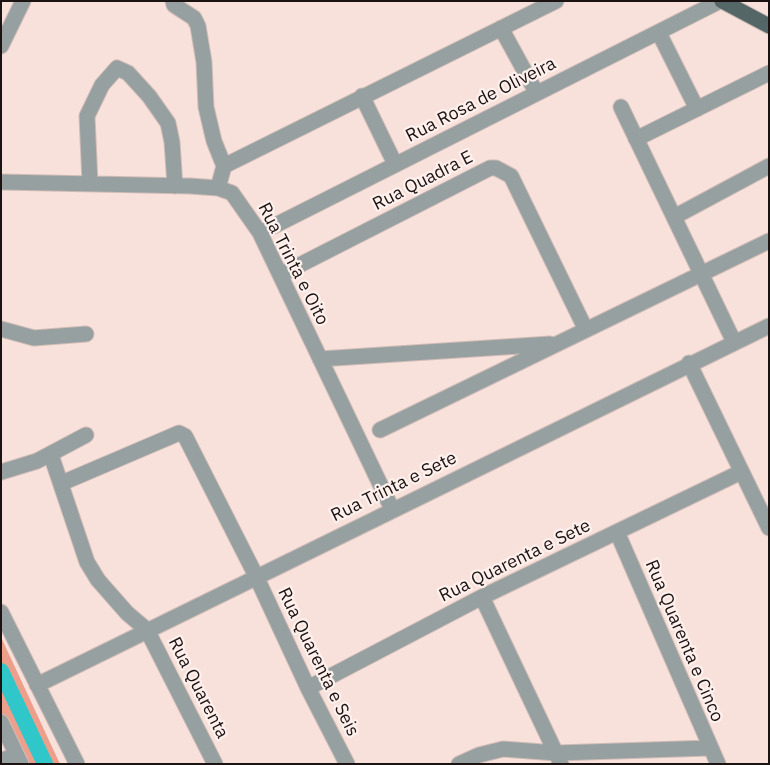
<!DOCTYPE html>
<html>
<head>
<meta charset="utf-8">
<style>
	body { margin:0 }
	#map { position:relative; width:770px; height:765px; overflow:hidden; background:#f8e1db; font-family:"IBM Plex Sans",sans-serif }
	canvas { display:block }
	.frame { position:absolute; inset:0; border:2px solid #1b1311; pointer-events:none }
</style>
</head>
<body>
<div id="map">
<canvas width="770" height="765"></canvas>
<div class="frame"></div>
</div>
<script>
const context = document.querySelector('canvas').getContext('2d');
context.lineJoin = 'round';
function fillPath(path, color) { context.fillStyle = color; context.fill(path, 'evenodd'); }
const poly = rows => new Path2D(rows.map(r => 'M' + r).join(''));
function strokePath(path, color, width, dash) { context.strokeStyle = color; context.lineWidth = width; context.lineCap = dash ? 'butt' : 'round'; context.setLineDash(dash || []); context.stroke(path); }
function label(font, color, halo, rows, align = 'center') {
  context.font = font + ' "IBM Plex Sans",sans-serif'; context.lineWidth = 4.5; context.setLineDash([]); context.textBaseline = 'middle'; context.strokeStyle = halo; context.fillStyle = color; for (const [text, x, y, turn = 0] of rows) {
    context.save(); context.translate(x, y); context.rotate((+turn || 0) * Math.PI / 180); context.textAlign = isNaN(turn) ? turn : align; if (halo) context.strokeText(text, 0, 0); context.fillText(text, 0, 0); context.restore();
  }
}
const green = poly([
	[1,637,60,764,21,764,1,722]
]);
const canal = poly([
	[1,671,45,764]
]);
const minor = poly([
	[173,1,174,5,194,18,198,26,204,62,206,107,214,141,224,166],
	[501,28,536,92],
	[659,33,697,109],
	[1,46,23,1],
	[362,96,395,164],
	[621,107,734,342],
	[636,139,769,73],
	[1,182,190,186,218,188,232,193,260,233,392,509],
	[90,183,87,116,102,85,117,68,128,73,149,96,168,123,172,142,175,186],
	[218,188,224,166,556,1],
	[674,217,769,166],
	[260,233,720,1],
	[280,275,490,168,496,168,511,176,586,330],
	[1,329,34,338,86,334],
	[320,359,550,344],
	[689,363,769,528],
	[380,430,769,241],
	[51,455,87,562,98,580,127,613,147,630,215,764],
	[1,472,37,461,86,435],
	[62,483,179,433,185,436,256,576,308,688,347,764],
	[617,532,718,764],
	[482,597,561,764],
	[1,612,77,764],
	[37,685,769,326],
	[308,688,482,597,741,472],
	[1,722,21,764],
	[1,760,17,756],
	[459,764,479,755,503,749,556,753,710,748]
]);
const major = poly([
	[722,1,769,26]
]);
const streetNames = [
	["Rua Rosa de Oliveira",481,100,-27],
	["Rua Quadra E",423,181,-27],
	["Rua Trinta e Oito",293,264,63],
	["Rua Trinta e Sete",394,487,-26],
	["Rua Quarenta e Sete",515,561,-26],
	["Rua Quarenta e Cinco",684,641,67],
	["Rua Quarenta e Seis",318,662,64],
	["Rua Quarenta",198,688,63]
];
fillPath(green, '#ed9f8b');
strokePath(canal, '#30c7ca', 16);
strokePath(minor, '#d0bcb7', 17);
strokePath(major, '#d0bcb7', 17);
strokePath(minor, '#96a0a0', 15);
strokePath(major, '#546666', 15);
label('18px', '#1b1311', '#fef0ed', streetNames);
</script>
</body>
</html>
